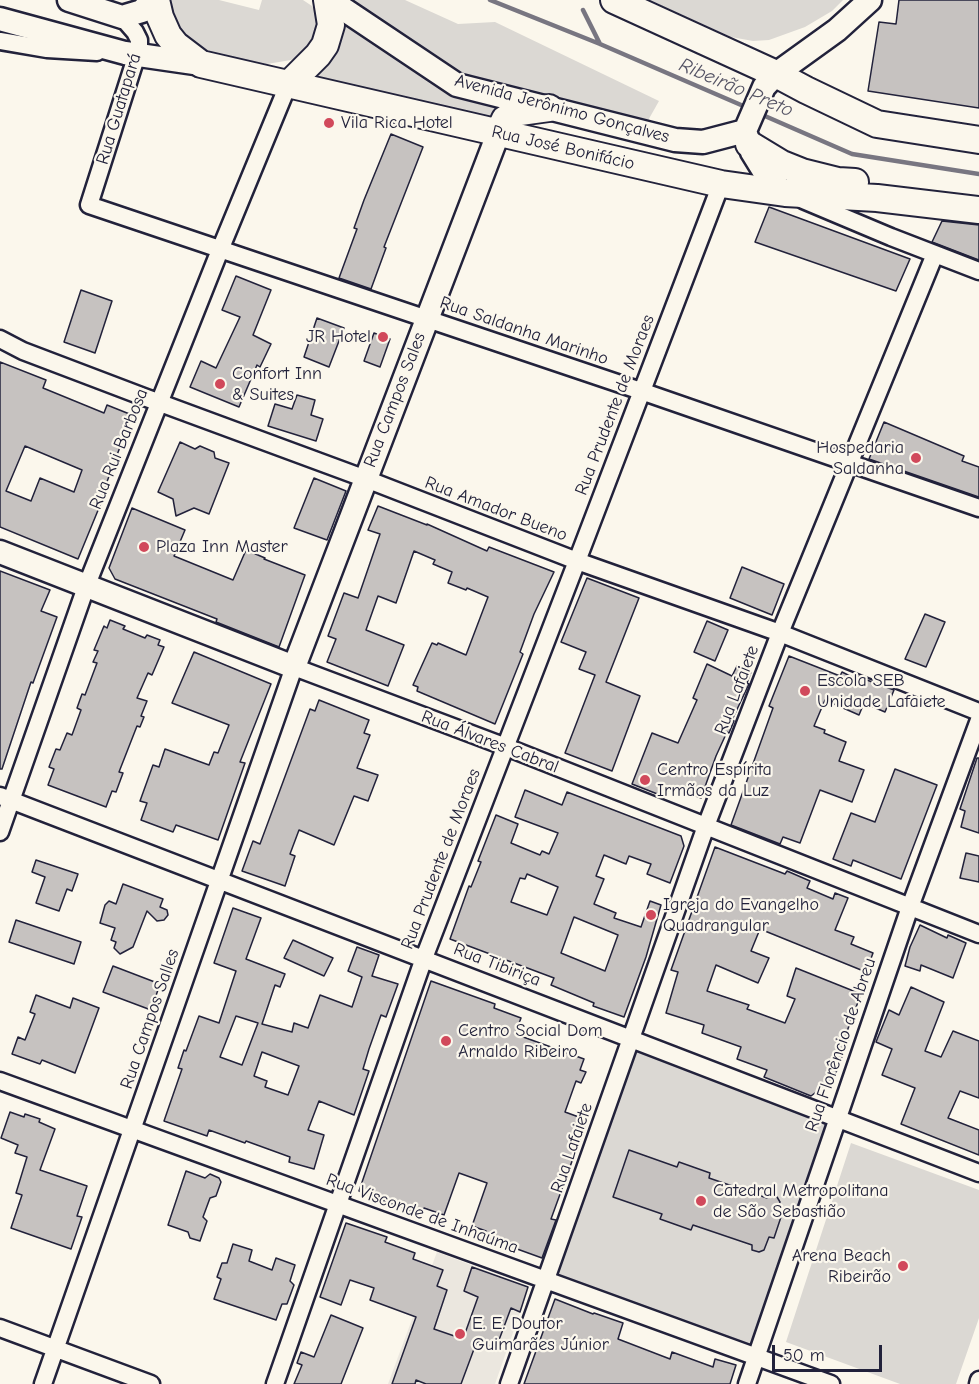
<!DOCTYPE html>
<html>
<head>
<meta charset="utf-8">
<style>
	body { margin:0 }
	#map { position:relative; width:979px; height:1384px; overflow:hidden; background:#fbf7ec; font-family:"Comic Neue",sans-serif }
	canvas { display:block }
	.scale { position:absolute; left:772px; top:1345px; width:110px; height:27px; box-sizing:border-box; border:3px solid #22223b; border-top:0; padding-left:8px; font-size:18px; line-height:21px; white-space:nowrap; color:#22223b; -webkit-text-stroke:4px #fbf7ec; paint-order:stroke }
</style>
</head>
<body>
<div id="map">
<canvas width="979" height="1384"></canvas>
<div class="scale">50 m</div>
</div>
<script>
const context = document.querySelector('canvas').getContext('2d');
context.lineJoin = 'round';
function fillPath(path, color) { context.fillStyle = color; context.fill(path, 'evenodd'); }
const poly = rows => new Path2D(rows.map(r => 'M' + r).join(''));
function strokePath(path, color, width, dash) { context.strokeStyle = color; context.lineWidth = width; context.lineCap = dash ? 'butt' : 'round'; context.setLineDash(dash || []); context.stroke(path); }
function label(font, color, halo, rows, align = 'center') {
  context.font = font + ' "Comic Neue",sans-serif'; context.lineWidth = 4.5; context.setLineDash([]); context.textBaseline = 'middle'; context.strokeStyle = halo; context.fillStyle = color; for (const [text, x, y, turn = 0] of rows) {
    context.save(); context.translate(x, y); context.rotate((+turn || 0) * Math.PI / 180); context.textAlign = isNaN(turn) ? turn : align; if (halo) context.strokeText(text, 0, 0); context.fillText(text, 0, 0); context.restore();
  }
}
const built = poly([
	[437,1252,529,1287,495,1384,388,1384]
]);
const green = poly([
	[166,0,219,0,259,10,262,0,303,0,312,6,317,14,319,23,317,41,300,56,291,60,267,64,255,63,196,49,178,34],
	[345,0,405,0,458,24,495,22,659,101,646,124,468,79,434,62],
	[649,0,843,0,832,11,805,27,769,40,753,41,731,37],
	[339,17,505,103,493,122,311,78],
	[639,1049,828,1125,753,1348,556,1275,633,1051],
	[851,1143,979,1190,979,1318,956,1384,900,1384,786,1342]
]);
const stream = poly([
	[490,0,600,44,748,108],
	[583,10,600,44],
	[758,113,852,154,979,174]
]);
const building = poly([
	[899,0,979,0,979,108,868,91,879,22,896,24,899,0],
	[391,134,423,147,384,247,386,248,371,289,339,278,357,229,354,228,364,200,391,134],
	[769,207,910,259,896,291,755,242,769,207],
	[942,221,979,225,979,260,932,242,942,221],
	[236,276,271,290,253,335,271,344,260,367,257,365,239,407,190,387,201,361,216,368,240,317,222,310,236,276],
	[81,290,112,301,95,353,64,342,81,290],
	[317,318,344,328,329,367,304,357,317,318],
	[374,333,390,339,380,367,364,361,374,333],
	[0,362,46,380,43,388,104,413,107,405,132,415,99,503,101,503,78,559,0,527,0,362],
	[25,446,82,470,74,492,40,478,31,501,6,491,25,446],
	[297,395,315,400,311,415,323,419,316,441,268,426,275,404,292,409,297,395],
	[884,422,964,456,962,461,979,467,979,497,869,459,884,422],
	[180,442,195,449,200,446,214,452,215,458,229,463,209,514,194,508,176,516,173,499,158,492,180,442],
	[314,478,346,491,327,540,294,528,314,478],
	[378,506,427,525,427,524,487,551,489,547,554,572,534,614,520,652,523,654,495,724,417,691,418,687,413,685,432,643,437,645,438,643,466,655,488,597,467,588,466,590,448,583,452,572,433,564,435,560,414,551,396,603,378,596,366,630,404,645,388,686,327,662,336,639,328,636,344,593,358,598,380,534,368,530,378,506],
	[132,508,185,530,174,556,233,580,246,550,265,558,264,559,305,575,279,647,216,622,217,619,115,579,109,568,132,508],
	[742,567,784,584,772,615,730,598,742,567],
	[0,571,50,590,41,611,57,617,33,683,31,682,2,769,0,769,0,571],
	[587,578,639,598,606,682,640,696,612,771,565,753,595,675,579,669,586,652,561,642,587,578],
	[925,614,945,622,926,667,905,659,925,614],
	[110,620,125,626,123,629,145,638,147,635,160,640,158,645,164,647,152,675,148,673,137,698,147,701,141,716,144,717,140,727,137,726,119,772,123,773,116,792,112,791,106,807,48,785,54,769,49,767,56,749,60,750,67,733,72,735,81,710,77,708,82,694,85,695,97,663,93,662,98,651,94,650,104,626,107,628,110,620],
	[707,621,728,630,715,661,694,652,707,621],
	[194,652,271,684,240,762,245,763,218,840,176,825,173,832,141,820,147,803,140,801,153,765,159,767,165,749,209,765,214,752,218,753,229,725,172,703,194,652],
	[789,656,840,676,842,672,854,678,856,676,894,690,885,712,864,703,859,715,825,700,814,726,825,730,824,733,846,742,839,761,864,770,852,802,820,790,800,843,783,837,780,844,731,825,773,708,769,706,789,656],
	[707,664,732,676,737,666,751,672,747,683,749,684,732,720,734,721,729,733,727,732,716,756,701,798,670,786,665,797,632,784,652,733,678,743,697,700,693,698,707,664],
	[319,700,369,720,364,733,370,735,357,768,378,775,368,801,354,796,334,845,299,830,290,854,295,856,285,886,242,871,253,841,260,844,310,709,315,711,319,700],
	[977,758,979,758,979,833,961,827,965,811,960,809,977,758],
	[895,769,937,785,901,879,853,860,851,866,833,859,851,813,875,822,895,769],
	[525,790,562,805,567,792,681,836,684,846,670,883,647,874,651,864,629,856,626,864,604,855,596,876,604,879,594,904,616,913,614,918,641,927,650,901,661,905,646,957,624,1017,593,1006,594,1003,551,985,554,978,450,939,469,886,471,887,481,862,478,861,496,815,518,824,511,843,540,855,542,851,549,854,558,833,515,817,525,790],
	[527,874,558,887,547,915,511,902,520,878,525,879,527,874],
	[574,917,618,935,605,971,561,953,574,917],
	[715,847,785,874,787,871,810,881,807,888,833,899,835,893,848,898,835,930,854,937,851,944,873,953,866,972,760,929,751,951,769,958,758,983,716,965,707,991,749,1005,747,1009,785,1023,795,999,787,996,796,968,861,994,846,1034,850,1036,830,1088,824,1086,811,1096,764,1077,767,1070,737,1059,741,1047,702,1033,704,1025,666,1013,678,972,671,970,715,847],
	[966,853,979,856,979,882,960,878,966,853],
	[36,860,78,874,72,891,67,889,59,911,36,903,45,877,32,872,36,860],
	[123,884,163,899,160,907,167,910,168,915,164,920,157,921,147,911,133,947,120,954,114,948,116,942,111,940,115,928,100,923,105,905,109,901,116,904,123,884],
	[233,908,261,918,246,959,285,974,280,987,275,985,262,1024,292,1032,294,1023,308,1028,320,995,352,1007,362,977,348,971,357,947,379,955,372,976,398,984,386,1017,381,1015,369,1049,363,1069,369,1071,354,1115,319,1101,308,1130,324,1135,314,1169,289,1162,290,1157,246,1141,245,1143,209,1130,207,1136,164,1121,182,1069,178,1068,184,1050,186,1051,199,1016,219,1023,236,971,214,963,233,908],
	[236,1016,258,1023,242,1065,220,1057,236,1016],
	[262,1052,299,1066,288,1095,265,1087,267,1081,254,1076,262,1052],
	[16,920,81,942,74,964,9,942,16,920],
	[920,925,947,938,948,935,966,943,953,978,921,965,920,971,905,966,910,947,920,925],
	[293,940,333,958,324,976,284,958,293,940],
	[113,966,160,984,151,1010,103,992,113,966],
	[431,981,495,1004,494,1008,521,1018,515,1034,584,1059,580,1070,586,1072,581,1083,576,1081,565,1112,587,1120,551,1219,556,1220,542,1258,484,1237,486,1231,472,1226,487,1183,459,1173,444,1215,424,1208,421,1215,359,1191,431,981],
	[911,987,944,1002,925,1051,941,1057,953,1031,979,1041,979,1098,960,1091,948,1118,979,1130,979,1155,901,1124,915,1088,882,1075,892,1049,876,1042,889,1010,899,1015,911,987],
	[36,995,70,1008,73,998,99,1008,75,1073,42,1060,40,1064,12,1054,18,1037,25,1040,35,1014,30,1012,36,995],
	[10,1112,24,1117,25,1114,40,1119,39,1122,55,1129,40,1170,87,1186,77,1216,82,1217,71,1249,11,1228,22,1195,16,1193,27,1157,15,1153,18,1145,1,1138,10,1112],
	[629,1150,677,1167,679,1162,710,1173,709,1178,767,1198,771,1195,777,1197,780,1202,776,1215,781,1217,774,1238,769,1237,764,1250,759,1252,752,1250,752,1245,693,1225,691,1230,660,1219,662,1214,613,1197,629,1150],
	[186,1171,205,1178,210,1174,219,1178,221,1182,216,1196,210,1198,203,1217,207,1221,200,1241,190,1238,188,1232,168,1225,186,1171],
	[346,1223,387,1237,385,1242,415,1253,413,1259,443,1270,437,1286,447,1290,434,1329,463,1339,478,1297,464,1291,472,1267,528,1287,520,1312,511,1308,496,1348,477,1341,461,1384,426,1384,416,1380,415,1384,392,1384,416,1317,370,1300,374,1288,350,1280,341,1305,320,1297,346,1223],
	[233,1244,252,1250,249,1261,272,1270,276,1258,295,1265,290,1281,294,1285,287,1304,282,1304,276,1320,214,1299,221,1279,217,1277,222,1263,227,1263,233,1244],
	[555,1299,593,1314,594,1313,623,1323,618,1339,670,1359,672,1352,713,1367,715,1359,736,1365,730,1384,524,1384,555,1299],
	[331,1315,363,1328,341,1384,294,1384,302,1365,297,1363,301,1352,314,1357,331,1315]
]);
const street = poly([
	[122,17,135,32,139,40,139,48,89,205,641,391,979,508],
	[0,41,47,49,97,52],
	[803,200,891,237,979,271],
	[0,339,23,351,144,397,366,479,577,561,780,633,979,712],
	[0,796,979,1173],
	[0,832,86,587,220,250,288,85],
	[0,1081,831,1384],
	[0,1328,151,1384],
	[43,1384,294,667,506,747,979,934],
	[275,1384,424,958,577,561,721,184],
	[509,1384,706,826,780,633,935,254],
	[747,1384,910,907,979,720],
	[978,1384,979,1380]
]);
const secondary = poly([
	[69,0,122,17,142,11,152,0],
	[330,0,457,85,675,140,703,142,745,131],
	[0,19,125,53,201,64],
	[785,193,768,178,752,152,745,131,764,87,776,74,837,30,870,0],
	[0,552,294,667,498,134]
]);
const primary = poly([
	[156,0,160,17,168,35,176,45,201,64,721,184,785,193,877,198,979,210],
	[614,0,776,74,806,90,877,124,979,140],
	[288,85,318,55,325,45,331,25,327,0],
	[498,134,505,119,520,112,549,108],
	[749,144,782,164,802,172,838,181,855,182]
]);
const markers = [
	[329,123,6,"#d1495b"],
	[383,337,6,"#d1495b"],
	[220,384,6,"#d1495b"],
	[916,458,6,"#d1495b"],
	[144,547,6,"#d1495b"],
	[805,691,6,"#d1495b"],
	[645,780,6,"#d1495b"],
	[651,915,6,"#d1495b"],
	[446,1041,6,"#d1495b"],
	[701,1201,6,"#d1495b"],
	[903,1266,6,"#d1495b"],
	[460,1334,6,"#d1495b"]
];
const streetNames = [
	["Rua Guatapará",119,109,-73],
	["Avenida Jerônimo Gonçalves",562,109,15],
	["Rua José Bonifácio",563,148,13],
	["Rua Saldanha Marinho",524,331,19],
	["Rua Campos Sales",395,400,-69],
	["Rua Prudente de Moraes",615,405,-69],
	["Rua Rui Barbosa",119,449,-68],
	["Rua Amador Bueno",496,509,21],
	["Rua Lafaiete",737,690,-69],
	["Rua Álvares Cabral",490,742,21],
	["Rua Prudente de Moraes",441,859,-69],
	["Rua Tibiriça",497,965,21],
	["Rua Campos Salles",150,1019,-71],
	["Rua Florêncio de Abreu",841,1045,-71],
	["Rua Lafaiete",572,1148,-71],
	["Rua Visconde de Inhaúma",422,1214,20]
];
const poiNames = [
	["Vila Rica Hotel",341,123],
	["JR Hotel",371,337,"right"],
	["Confort Inn",232,374],
	["& Suites",232,395],
	["Hospedaria",904,448,"right"],
	["Saldanha",904,469,"right"],
	["Plaza Inn Master",156,547],
	["Escola SEB",817,681],
	["Unidade Lafaiete",817,702],
	["Centro Espírita",657,770],
	["Irmãos da Luz",657,791],
	["Igreja do Evangelho",663,905],
	["Quadrangular",663,926],
	["Centro Social Dom",458,1031],
	["Arnaldo Ribeiro",458,1052],
	["Catedral Metropolitana",713,1191],
	["de São Sebastião",713,1212],
	["Arena Beach",891,1256,"right"],
	["Ribeirão",891,1277,"right"],
	["E. E. Doutor",472,1324],
	["Guimarães Júnior",472,1345]
];
const waterNames = [
	["Ribeirão Preto",736,88,23]
];
fillPath(built, '#ebe7df');
fillPath(green, '#dbd8d3');
strokePath(stream, '#787681', 4.5);
fillPath(building, '#c6c2c0');
strokePath(building, '#22223b', 1.5);
strokePath(street, '#22223b', 21);
strokePath(secondary, '#22223b', 27);
strokePath(primary, '#22223b', 30);
strokePath(street, '#fbf7ec', 16);
strokePath(secondary, '#fbf7ec', 22);
strokePath(primary, '#fbf7ec', 26);
for (const [x, y, r, color] of markers) { const dot = new Path2D(); dot.arc(x, y, r, 0, 2 * Math.PI); context.fillStyle = color; context.fill(dot); strokePath(dot, '#fbf7ec', 2); }
label('18px', '#22223b', '#fbf7ec', streetNames);
label('18px', '#22223b', '#fbf7ec', poiNames, 'left');
label('italic 20px', '#545364', '#fbf7ec', waterNames);
</script>
</body>
</html>
